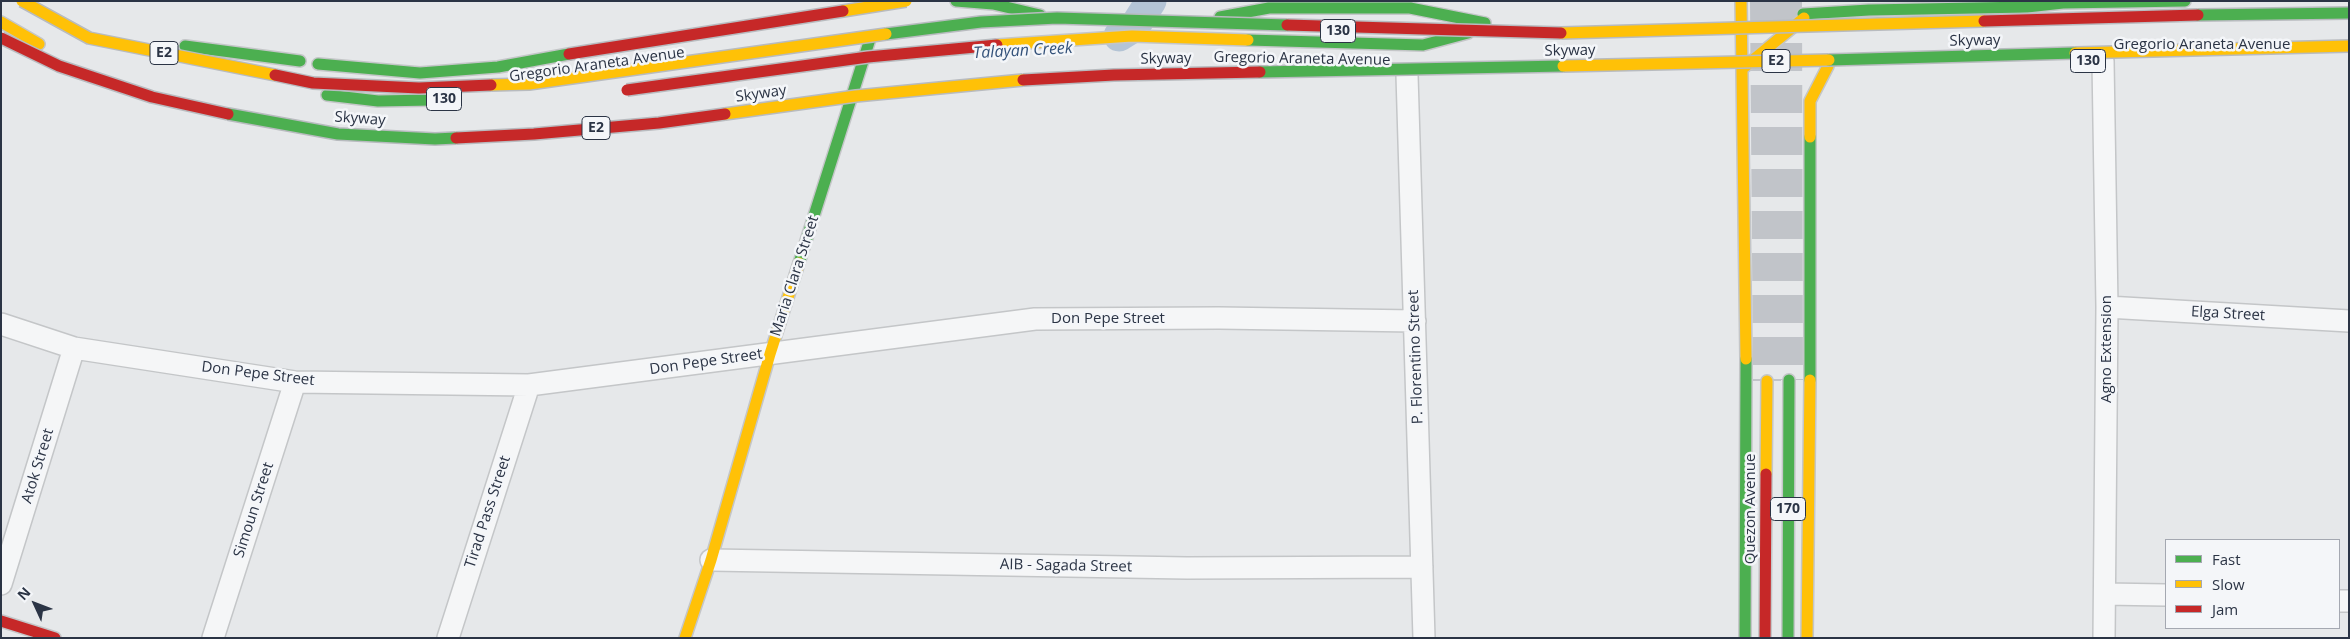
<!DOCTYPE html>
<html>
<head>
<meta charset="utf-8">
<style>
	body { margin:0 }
	#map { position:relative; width:2350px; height:639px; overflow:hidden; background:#e6e8ea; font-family:"Open Sans",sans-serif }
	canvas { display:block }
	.frame { position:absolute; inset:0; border:2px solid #2b3445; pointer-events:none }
	.legend { position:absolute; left:2165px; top:539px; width:175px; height:90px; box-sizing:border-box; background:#f4f6f9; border:1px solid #a4a8b1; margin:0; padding:6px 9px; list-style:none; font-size:15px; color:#2b3445 }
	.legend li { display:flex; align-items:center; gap:10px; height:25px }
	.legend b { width:25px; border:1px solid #a4a8b1 }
	.north { position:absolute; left:10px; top:579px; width:50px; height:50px; -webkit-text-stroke:4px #f4f6f9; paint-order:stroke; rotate:313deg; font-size:14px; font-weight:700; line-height:20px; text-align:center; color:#2b3445 }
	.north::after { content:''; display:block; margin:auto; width:18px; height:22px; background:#2b3445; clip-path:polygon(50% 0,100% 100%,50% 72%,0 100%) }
</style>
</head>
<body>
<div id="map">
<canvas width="2350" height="639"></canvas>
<div class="frame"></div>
<ul class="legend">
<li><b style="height:6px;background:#4caf50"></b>Fast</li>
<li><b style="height:6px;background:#ffc107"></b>Slow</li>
<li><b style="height:6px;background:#c62828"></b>Jam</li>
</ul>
<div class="north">N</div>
</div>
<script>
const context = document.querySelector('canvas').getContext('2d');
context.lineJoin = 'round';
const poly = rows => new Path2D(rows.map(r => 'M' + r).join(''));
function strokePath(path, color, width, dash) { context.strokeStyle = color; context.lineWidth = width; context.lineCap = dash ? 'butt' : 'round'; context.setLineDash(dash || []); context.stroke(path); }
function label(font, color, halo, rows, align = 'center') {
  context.font = font + ' "Open Sans",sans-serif'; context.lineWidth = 5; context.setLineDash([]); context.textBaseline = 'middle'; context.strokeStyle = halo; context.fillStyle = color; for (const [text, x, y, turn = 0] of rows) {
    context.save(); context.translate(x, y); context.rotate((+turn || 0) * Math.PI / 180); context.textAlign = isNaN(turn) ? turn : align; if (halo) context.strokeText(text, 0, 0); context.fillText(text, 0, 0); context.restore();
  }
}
const river = poly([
	[1119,36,1135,26,1151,1]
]);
const primaryTunnel = poly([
	[1764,1,1767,381],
	[1788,1,1789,380]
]);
const street = poly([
	[2103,61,2107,307,2104,638],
	[1407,75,1424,638],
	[2107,307,2349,321],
	[1,324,74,348,295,382,529,385,1035,319,1219,318,1415,321],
	[711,560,1187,568,1422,567],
	[1,584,74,348],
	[2105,594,2166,595],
	[2339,601,2349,601],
	[213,638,295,382],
	[448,638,529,385]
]);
const fast = poly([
	[956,1,993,4,1040,15],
	[1803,14,1869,10,2027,7,2063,3,2185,1],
	[1220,17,1269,8,1410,8,1485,23],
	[1248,40,1423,45,1468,33],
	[185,46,300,61],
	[318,64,420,73,498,67,569,54],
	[327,95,378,101,432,100],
	[1810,137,1810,380],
	[799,263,870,39],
	[1745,638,1746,359],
	[1788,638,1789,380]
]);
const slow = poly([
	[1741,1,1746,359],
	[1,22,39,44],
	[997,45,1132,36,1248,40],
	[1742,69,1804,18],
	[1810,137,1810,101,1828,66],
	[1766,474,1767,381],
	[685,638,711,560,770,354,799,263],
	[1807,638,1810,380]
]);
const jam = poly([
	[1,621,55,638],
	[1765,638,1766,474]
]);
const fastBridge = poly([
	[2198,15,2349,13],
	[886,34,981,22,1057,18,1287,25],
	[1829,60,2075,53],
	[1260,72,1563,66],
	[228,114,338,134,435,139,456,138]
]);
const slowBridge = poly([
	[22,1,89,38,275,75],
	[843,11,906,1],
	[1561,33,1984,21],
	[2075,53,2349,46],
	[1563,66,1829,60],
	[491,85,529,84,886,34],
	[725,114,856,96,1023,80]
]);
const jamBridge = poly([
	[1984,21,2198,15],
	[1287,25,1561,33],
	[1,38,59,66,152,97,228,114],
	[569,54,843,11],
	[275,75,313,83,419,88,491,85],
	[1023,80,1114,75,1260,72],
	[627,90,868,57,997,45],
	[456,138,534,134,659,123,725,114]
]);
const shields = [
	[1338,31,35],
	[164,53,28],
	[1776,61,28],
	[2088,61,35],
	[444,99,35],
	[596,128,28],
	[1788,509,35]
];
const shieldNames = [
	["130",1338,31],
	["E2",164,53],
	["E2",1776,61],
	["130",2088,61],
	["130",444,99],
	["E2",596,128],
	["170",1788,509]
];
const streetNames = [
	["Skyway",1975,41,-1],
	["Gregorio Araneta Avenue",2202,45],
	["Skyway",1570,51,-1],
	["Skyway",1166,59,-1],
	["Gregorio Araneta Avenue",1302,59,1],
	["Gregorio Araneta Avenue",597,65,-8],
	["Skyway",761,94,-8],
	["Skyway",360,119,4],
	["Maria Clara Street",795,276,-72],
	["Elga Street",2228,314,3],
	["Don Pepe Street",1108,319],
	["Agno Extension",2107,349,-90],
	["P. Florentino Street",1416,357,-92],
	["Don Pepe Street",706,362,-8],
	["Don Pepe Street",258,374,7],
	["Atok Street",38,466,-73],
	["Quezon Avenue",1751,509,-90],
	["Simoun Street",254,510,-72],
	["Tirad Pass Street",488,512,-72],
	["AIB - Sagada Street",1066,566,1]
];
const waterNames = [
	["Talayan Creek",1023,51,-3]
];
strokePath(river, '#b4c4d5', 31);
strokePath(primaryTunnel, '#c1c4c9', 28, [28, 14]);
strokePath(street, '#c4c6c8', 24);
strokePath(fast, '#c4c6c8', 14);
strokePath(slow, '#c4c6c8', 14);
strokePath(jam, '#c4c6c8', 14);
strokePath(street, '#f5f6f7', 21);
strokePath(fast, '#4caf50', 11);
strokePath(slow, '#ffc107', 11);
strokePath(jam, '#c62828', 11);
strokePath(fastBridge, '#b8bbbf', 14, []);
strokePath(slowBridge, '#b8bbbf', 14, []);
strokePath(jamBridge, '#b8bbbf', 14, []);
strokePath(fastBridge, '#4caf50', 11);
strokePath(slowBridge, '#ffc107', 11);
strokePath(jamBridge, '#c62828', 11);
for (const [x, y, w] of shields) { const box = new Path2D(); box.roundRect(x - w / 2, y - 11.5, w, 23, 4); context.fillStyle = '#f4f6f9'; context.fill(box); strokePath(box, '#2b3445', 1); }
label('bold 14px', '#2b3445', null, shieldNames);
label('15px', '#2b3445', '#f4f6f9', streetNames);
label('italic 16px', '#34527a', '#f4f6f9', waterNames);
</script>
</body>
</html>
